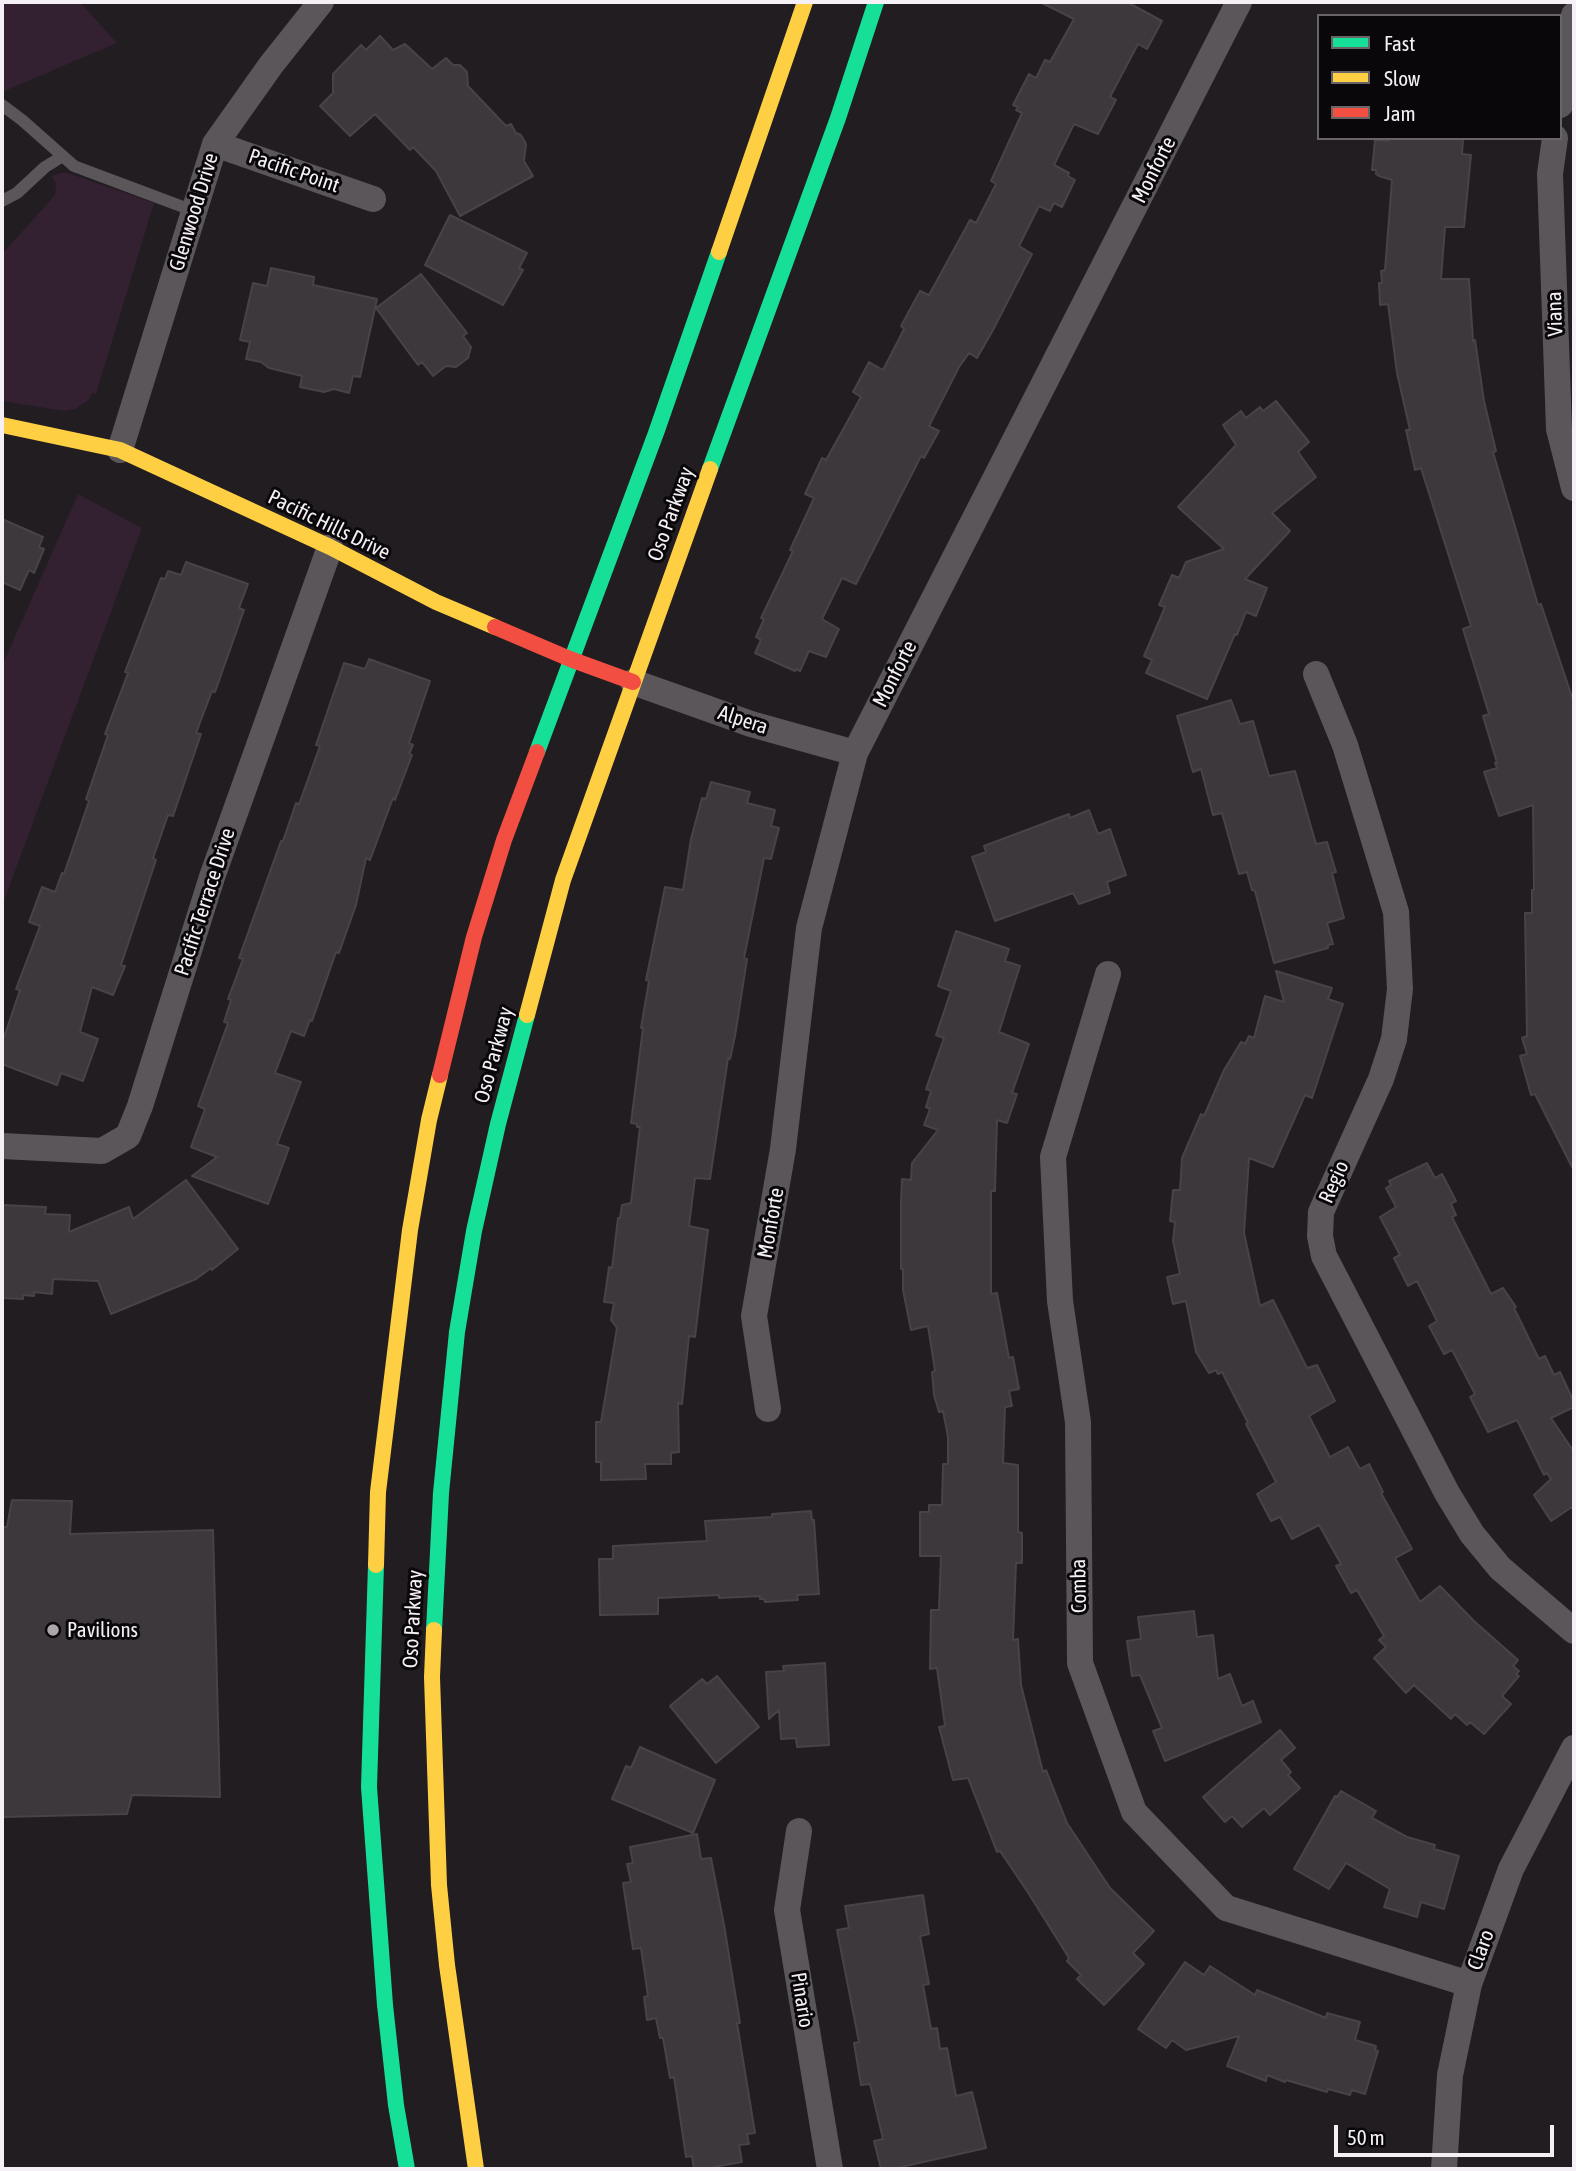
<!DOCTYPE html>
<html>
<head>
<meta charset="utf-8">
<style>
	body { margin:0 }
	#map { position:relative; width:1576px; height:2171px; overflow:hidden; background:#211d21; font-family:"Asap Condensed",sans-serif }
	canvas { display:block }
	.frame { position:absolute; inset:0; border:4px solid #f5f0f5; pointer-events:none }
	.legend { position:absolute; left:1317px; top:14px; width:245px; height:126px; box-sizing:border-box; background:#0a070a; border:2px solid #686468; margin:0; padding:9px 12px; list-style:none; font-size:21px; color:#f5f0f5 }
	.legend li { display:flex; align-items:center; gap:14px; height:35px }
	.legend b { width:35px; border:2px solid #686468 }
	.scale { position:absolute; left:1334px; top:2125px; width:220px; height:32px; box-sizing:border-box; border:4px solid #f5f0f5; border-top:0; padding-left:9px; font-size:21px; line-height:24px; white-space:nowrap; color:#f5f0f5; -webkit-text-stroke:5px #0a070a; paint-order:stroke }
</style>
</head>
<body>
<div id="map">
<canvas width="1576" height="2171"></canvas>
<div class="frame"></div>
<ul class="legend">
<li><b style="height:9px;background:#16e098"></b>Fast</li>
<li><b style="height:9px;background:#ffcf43"></b>Slow</li>
<li><b style="height:9px;background:#f24e42"></b>Jam</li>
</ul>
<div class="scale">50 m</div>
</div>
<script>
const context = document.querySelector('canvas').getContext('2d');
context.lineJoin = 'round';
function fillPath(path, color) { context.fillStyle = color; context.fill(path, 'evenodd'); }
const poly = rows => new Path2D(rows.map(r => 'M' + r).join(''));
function strokePath(path, color, width, dash) { context.strokeStyle = color; context.lineWidth = width; context.lineCap = dash ? 'butt' : 'round'; context.setLineDash(dash || []); context.stroke(path); }
function label(font, color, halo, rows, align = 'center') {
  context.font = font + ' "Asap Condensed",sans-serif'; context.lineWidth = 6; context.setLineDash([]); context.textBaseline = 'middle'; context.strokeStyle = halo; context.fillStyle = color; for (const [text, x, y, turn = 0] of rows) {
    context.save(); context.translate(x, y); context.rotate((+turn || 0) * Math.PI / 180); context.textAlign = isNaN(turn) ? turn : align; if (halo) context.strokeText(text, 0, 0); context.fillText(text, 0, 0); context.restore();
  }
}
const green = poly([
	[2,2,80,2,117,43,2,92],
	[60,173,68,173,154,203,96,394,92,393,89,400,75,409,64,411,2,401,2,254,55,195,56,184,52,176],
	[78,494,142,528,2,906,2,666]
]);
const building = poly([
	[1040,2,1127,2,1162,21,1147,49,1138,44,1110,97,1116,100,1098,134,1074,124,1054,165,1069,173,1068,176,1075,180,1062,207,1054,203,1050,211,1039,206,1019,246,1032,254,993,330,977,358,969,353,959,367,929,426,939,431,924,458,921,456,856,584,842,578,822,619,839,629,826,657,809,651,800,671,796,669,795,671,755,653,761,640,756,637,764,619,761,618,793,551,790,550,814,498,805,494,822,458,826,460,861,397,853,392,869,362,883,370,904,329,901,326,920,291,929,295,970,220,976,223,996,184,991,181,1022,113,1016,110,1018,107,1013,105,1029,74,1036,78,1045,60,1050,62,1074,19,1040,2],
	[380,36,393,50,405,44,432,69,446,58,453,65,460,65,467,72,468,86,506,126,511,124,516,133,521,135,526,144,524,161,533,176,460,216,436,171,413,147,410,150,375,114,350,136,320,106,333,93,333,74,361,45,366,50,380,36],
	[1389,138,1463,138,1462,154,1471,155,1464,227,1445,227,1441,279,1469,279,1473,341,1475,340,1484,401,1496,451,1493,452,1538,605,1541,604,1574,703,1574,1171,1535,1094,1531,1095,1520,1056,1527,1054,1522,1038,1527,1036,1525,913,1532,913,1532,890,1534,890,1533,805,1499,816,1484,772,1497,768,1495,763,1497,763,1483,716,1489,714,1463,629,1471,626,1421,468,1415,470,1406,430,1410,430,1397,373,1388,304,1380,305,1379,283,1382,283,1381,271,1385,270,1392,180,1379,176,1376,174,1376,170,1372,170,1375,140,1389,141,1389,138],
	[450,215,527,253,519,268,523,270,503,305,425,265,450,215],
	[271,268,314,277,313,285,377,299,360,377,353,376,349,393,334,389,324,392,300,387,302,376,269,368,261,362,246,359,250,342,240,340,253,283,267,286,271,268],
	[421,274,467,333,463,336,471,347,468,358,456,367,446,366,433,376,422,362,418,365,376,308,421,274],
	[1276,401,1309,442,1298,452,1316,477,1272,513,1290,531,1245,579,1267,588,1256,616,1246,612,1237,635,1235,634,1207,699,1146,673,1152,660,1144,656,1165,607,1159,605,1172,575,1179,578,1186,562,1224,549,1178,507,1236,445,1223,425,1241,411,1246,418,1260,407,1263,411,1276,401],
	[2,519,43,537,39,547,44,549,34,573,29,570,20,590,2,582,2,519],
	[186,562,248,584,239,608,244,610,215,692,212,691,196,733,201,734,173,816,168,815,153,858,156,860,121,965,125,966,113,995,92,987,80,1032,98,1039,83,1081,61,1073,57,1085,2,1064,2,1043,20,990,16,989,40,926,29,922,42,887,55,892,62,873,64,874,89,801,86,799,108,735,105,734,128,673,125,672,161,578,165,579,168,571,181,575,186,562],
	[369,659,430,681,409,743,413,745,409,754,412,755,395,800,393,798,370,860,366,858,356,905,339,953,336,952,312,1021,310,1020,304,1036,291,1031,275,1073,301,1082,277,1144,289,1148,268,1204,192,1176,217,1157,191,1147,205,1109,198,1106,228,1023,224,1022,231,1000,228,999,243,959,239,958,281,841,283,841,296,803,299,804,320,746,316,745,344,663,365,669,369,659],
	[1231,700,1240,724,1253,721,1269,776,1295,771,1316,844,1327,842,1336,872,1332,873,1344,918,1327,923,1333,944,1328,945,1328,948,1274,963,1255,891,1252,890,1247,872,1239,874,1222,813,1213,815,1201,769,1193,772,1177,716,1231,700],
	[711,782,750,792,747,803,775,810,771,826,779,828,771,859,764,858,744,958,747,959,735,1036,730,1059,728,1058,710,1179,695,1178,689,1226,708,1230,695,1337,689,1336,682,1404,678,1403,679,1452,671,1453,671,1464,645,1464,646,1479,601,1480,601,1462,596,1462,596,1422,601,1422,617,1328,611,1320,614,1303,604,1302,609,1267,612,1268,618,1218,620,1218,622,1205,631,1203,640,1127,637,1127,637,1124,631,1123,643,1028,641,1028,649,981,646,980,665,887,683,890,691,839,702,798,706,799,711,782],
	[1089,810,1098,834,1110,829,1126,875,1107,882,1110,893,1079,904,1073,893,995,921,972,857,986,852,984,846,1069,814,1070,818,1089,810],
	[956,931,1009,949,1005,961,1020,966,999,1032,1029,1044,1012,1093,1017,1094,1007,1123,997,1120,995,1191,991,1191,991,1294,997,1293,1009,1358,1013,1357,1019,1389,1009,1391,1012,1406,1005,1407,1003,1463,1018,1465,1018,1532,1022,1533,1022,1563,1016,1563,1013,1640,1018,1639,1021,1685,1043,1772,1046,1770,1067,1823,1110,1888,1154,1931,1133,1953,1144,1964,1104,2005,1077,1979,1081,1975,1067,1961,1069,1958,1027,1891,1000,1851,997,1852,968,1778,953,1780,939,1727,945,1726,937,1668,930,1669,931,1610,939,1610,941,1556,920,1556,920,1512,929,1512,929,1505,942,1505,943,1464,948,1464,948,1437,943,1411,939,1412,934,1395,932,1372,935,1371,928,1326,911,1330,903,1290,903,1269,901,1269,901,1202,902,1179,911,1180,912,1163,938,1130,924,1125,930,1109,926,1107,931,1091,926,1089,944,1038,936,1035,951,991,938,986,956,931],
	[1276,971,1332,988,1328,999,1343,1004,1312,1098,1305,1095,1273,1167,1249,1158,1244,1233,1260,1306,1273,1300,1307,1368,1317,1365,1335,1401,1309,1416,1330,1457,1348,1447,1360,1469,1369,1464,1383,1492,1381,1493,1412,1549,1395,1558,1420,1602,1440,1586,1474,1621,1518,1660,1513,1666,1519,1671,1516,1674,1519,1676,1502,1696,1511,1704,1484,1734,1470,1722,1467,1725,1455,1714,1451,1719,1414,1685,1406,1693,1374,1658,1386,1647,1379,1640,1384,1636,1357,1590,1351,1593,1336,1566,1341,1564,1319,1525,1292,1539,1280,1517,1271,1521,1257,1494,1276,1482,1246,1424,1248,1423,1222,1372,1218,1374,1216,1370,1209,1373,1196,1352,1186,1301,1173,1304,1167,1277,1180,1274,1173,1241,1175,1222,1170,1221,1173,1190,1180,1190,1182,1158,1201,1114,1204,1116,1224,1070,1241,1042,1245,1044,1249,1036,1254,1038,1265,996,1284,1002,1276,971],
	[1427,1163,1435,1178,1442,1174,1456,1201,1451,1204,1456,1215,1452,1217,1491,1294,1503,1288,1516,1307,1514,1308,1539,1359,1545,1356,1554,1375,1560,1372,1574,1402,1574,1407,1551,1418,1574,1452,1574,1510,1572,1507,1551,1521,1534,1495,1551,1479,1547,1473,1544,1475,1517,1420,1488,1432,1470,1397,1475,1394,1452,1350,1444,1354,1429,1326,1437,1321,1417,1281,1408,1286,1394,1258,1400,1255,1380,1217,1396,1207,1386,1188,1391,1185,1389,1181,1427,1163],
	[186,1180,238,1249,212,1270,211,1268,196,1279,111,1314,98,1281,53,1279,52,1294,34,1292,34,1296,23,1295,23,1299,2,1298,2,1205,46,1207,45,1214,70,1215,69,1232,129,1207,133,1219,186,1180],
	[12,1500,72,1501,70,1534,213,1530,220,1797,132,1795,127,1814,2,1817,2,1527,7,1527,12,1500],
	[811,1511,812,1520,814,1520,819,1594,797,1595,798,1600,765,1602,764,1599,760,1599,760,1596,719,1598,719,1595,658,1598,658,1614,600,1615,599,1559,613,1559,613,1546,707,1541,705,1521,772,1517,772,1514,811,1511],
	[1194,1611,1197,1637,1213,1635,1218,1679,1230,1674,1242,1706,1253,1701,1261,1722,1165,1761,1153,1731,1162,1728,1140,1675,1132,1676,1127,1641,1141,1639,1138,1617,1194,1611],
	[825,1663,829,1745,797,1747,796,1738,781,1739,779,1710,769,1719,766,1672,784,1671,783,1666,825,1663],
	[717,1676,759,1727,716,1763,670,1706,702,1679,707,1684,717,1676],
	[1280,1730,1295,1748,1281,1760,1291,1772,1288,1775,1300,1788,1270,1815,1264,1808,1242,1827,1232,1816,1225,1822,1203,1797,1280,1730],
	[640,1747,715,1780,693,1833,612,1799,626,1766,631,1768,640,1747],
	[1341,1791,1376,1811,1372,1818,1407,1837,1435,1845,1434,1849,1459,1856,1444,1909,1421,1902,1417,1917,1384,1907,1390,1889,1346,1863,1329,1889,1294,1869,1335,1796,1337,1797,1341,1791],
	[697,1834,701,1859,711,1858,724,1925,740,2023,737,2023,755,2133,747,2134,749,2144,739,2145,742,2162,702,2169,694,2169,692,2156,686,2157,674,2077,670,2078,663,2038,660,2038,656,2018,647,2020,644,1997,648,1996,641,1948,633,1949,623,1883,631,1882,627,1864,633,1863,630,1847,697,1834],
	[923,1895,929,1934,920,1936,929,1984,923,1985,931,2029,937,2028,940,2049,947,2048,956,2096,972,2092,986,2148,892,2169,881,2169,874,2141,883,2139,870,2084,861,2085,854,2043,859,2042,837,1930,849,1928,845,1906,923,1895],
	[1185,1962,1204,1975,1210,1966,1255,1995,1257,1990,1326,2018,1327,2013,1360,2022,1355,2040,1376,2046,1375,2050,1378,2051,1365,2094,1352,2090,1350,2095,1328,2089,1327,2092,1286,2080,1285,2082,1267,2075,1266,2081,1227,2066,1239,2036,1186,2050,1172,2040,1166,2048,1138,2029,1185,1962]
]);
const lane = poly([
	[2,105,22,120,74,166,194,211],
	[2,201,17,193,45,167,63,156]
]);
const street = poly([
	[1560,105,1574,15],
	[1555,138,1550,174,1559,429,1574,488],
	[215,144,373,199],
	[120,450,215,144,271,65,321,2],
	[1316,674,1345,745,1396,912,1400,989,1394,1039,1381,1079,1321,1212,1320,1236,1324,1256,1447,1493,1472,1534,1500,1568,1574,1631],
	[633,682,751,724,855,753],
	[1108,974,1053,1157,1060,1301,1078,1422,1080,1663,1134,1812,1226,1908,1469,1984],
	[2,1146,102,1151,128,1136,140,1106,212,877,330,547],
	[768,1409,754,1316,783,1149,809,928,855,753,1239,2],
	[799,1831,787,1910,830,2169],
	[1444,2169,1450,2075,1469,1984,1511,1869,1574,1748]
]);
const fast = poly([
	[710,469,838,118,876,2],
	[537,752,656,433,719,252],
	[376,1565,369,1787,385,2005,396,2105,407,2169],
	[434,1630,441,1493,457,1332,474,1231,498,1124,527,1015]
]);
const slow = poly([
	[719,252,805,2],
	[2,425,120,450,330,547,436,602,495,627],
	[527,1015,563,880,710,469],
	[376,1565,378,1492,410,1230,429,1120,440,1075],
	[434,1630,432,1677,439,1885,447,1965,476,2169]
]);
const jam = poly([
	[495,627,570,659,633,682],
	[440,1075,474,937,504,840,537,752]
]);
const markers = [
	[53,1630,7,"#aba6ab"]
];
const streetNames = [
	["Monforte",1154,170,-63],
	["Pacific Point",294,171,19],
	["Glenwood Drive",194,212,-73],
	["Viana",1555,314,-92],
	["Oso Parkway",671,514,-70],
	["Pacific Hills Drive",329,525,26],
	["Monforte",895,674,-63],
	["Alpera",743,720,18],
	["Pacific Terrace Drive",205,902,-72],
	["Oso Parkway",494,1055,-75],
	["Regio",1334,1182,-66],
	["Monforte",771,1223,-80],
	["Comba",1079,1586,-91],
	["Oso Parkway",413,1619,-87],
	["Claro",1481,1950,-70],
	["Pinario",802,2000,81]
];
const poiNames = [
	["Pavilions",67,1630]
];
fillPath(green, '#332131');
fillPath(building, '#3c383c');
strokePath(building, '#474346', 2);
strokePath(lane, '#5b565a', 12);
strokePath(street, '#5b565a', 26);
strokePath(fast, '#16e098', 16);
strokePath(slow, '#ffcf43', 16);
strokePath(jam, '#f24e42', 16);
for (const [x, y, r, color] of markers) { const dot = new Path2D(); dot.arc(x, y, r, 0, 2 * Math.PI); context.fillStyle = color; context.fill(dot); strokePath(dot, '#0a070a', 2.5); }
label('21px', '#f5f0f5', '#0a070a', streetNames);
label('21px', '#f5f0f5', '#0a070a', poiNames, 'left');
</script>
</body>
</html>
